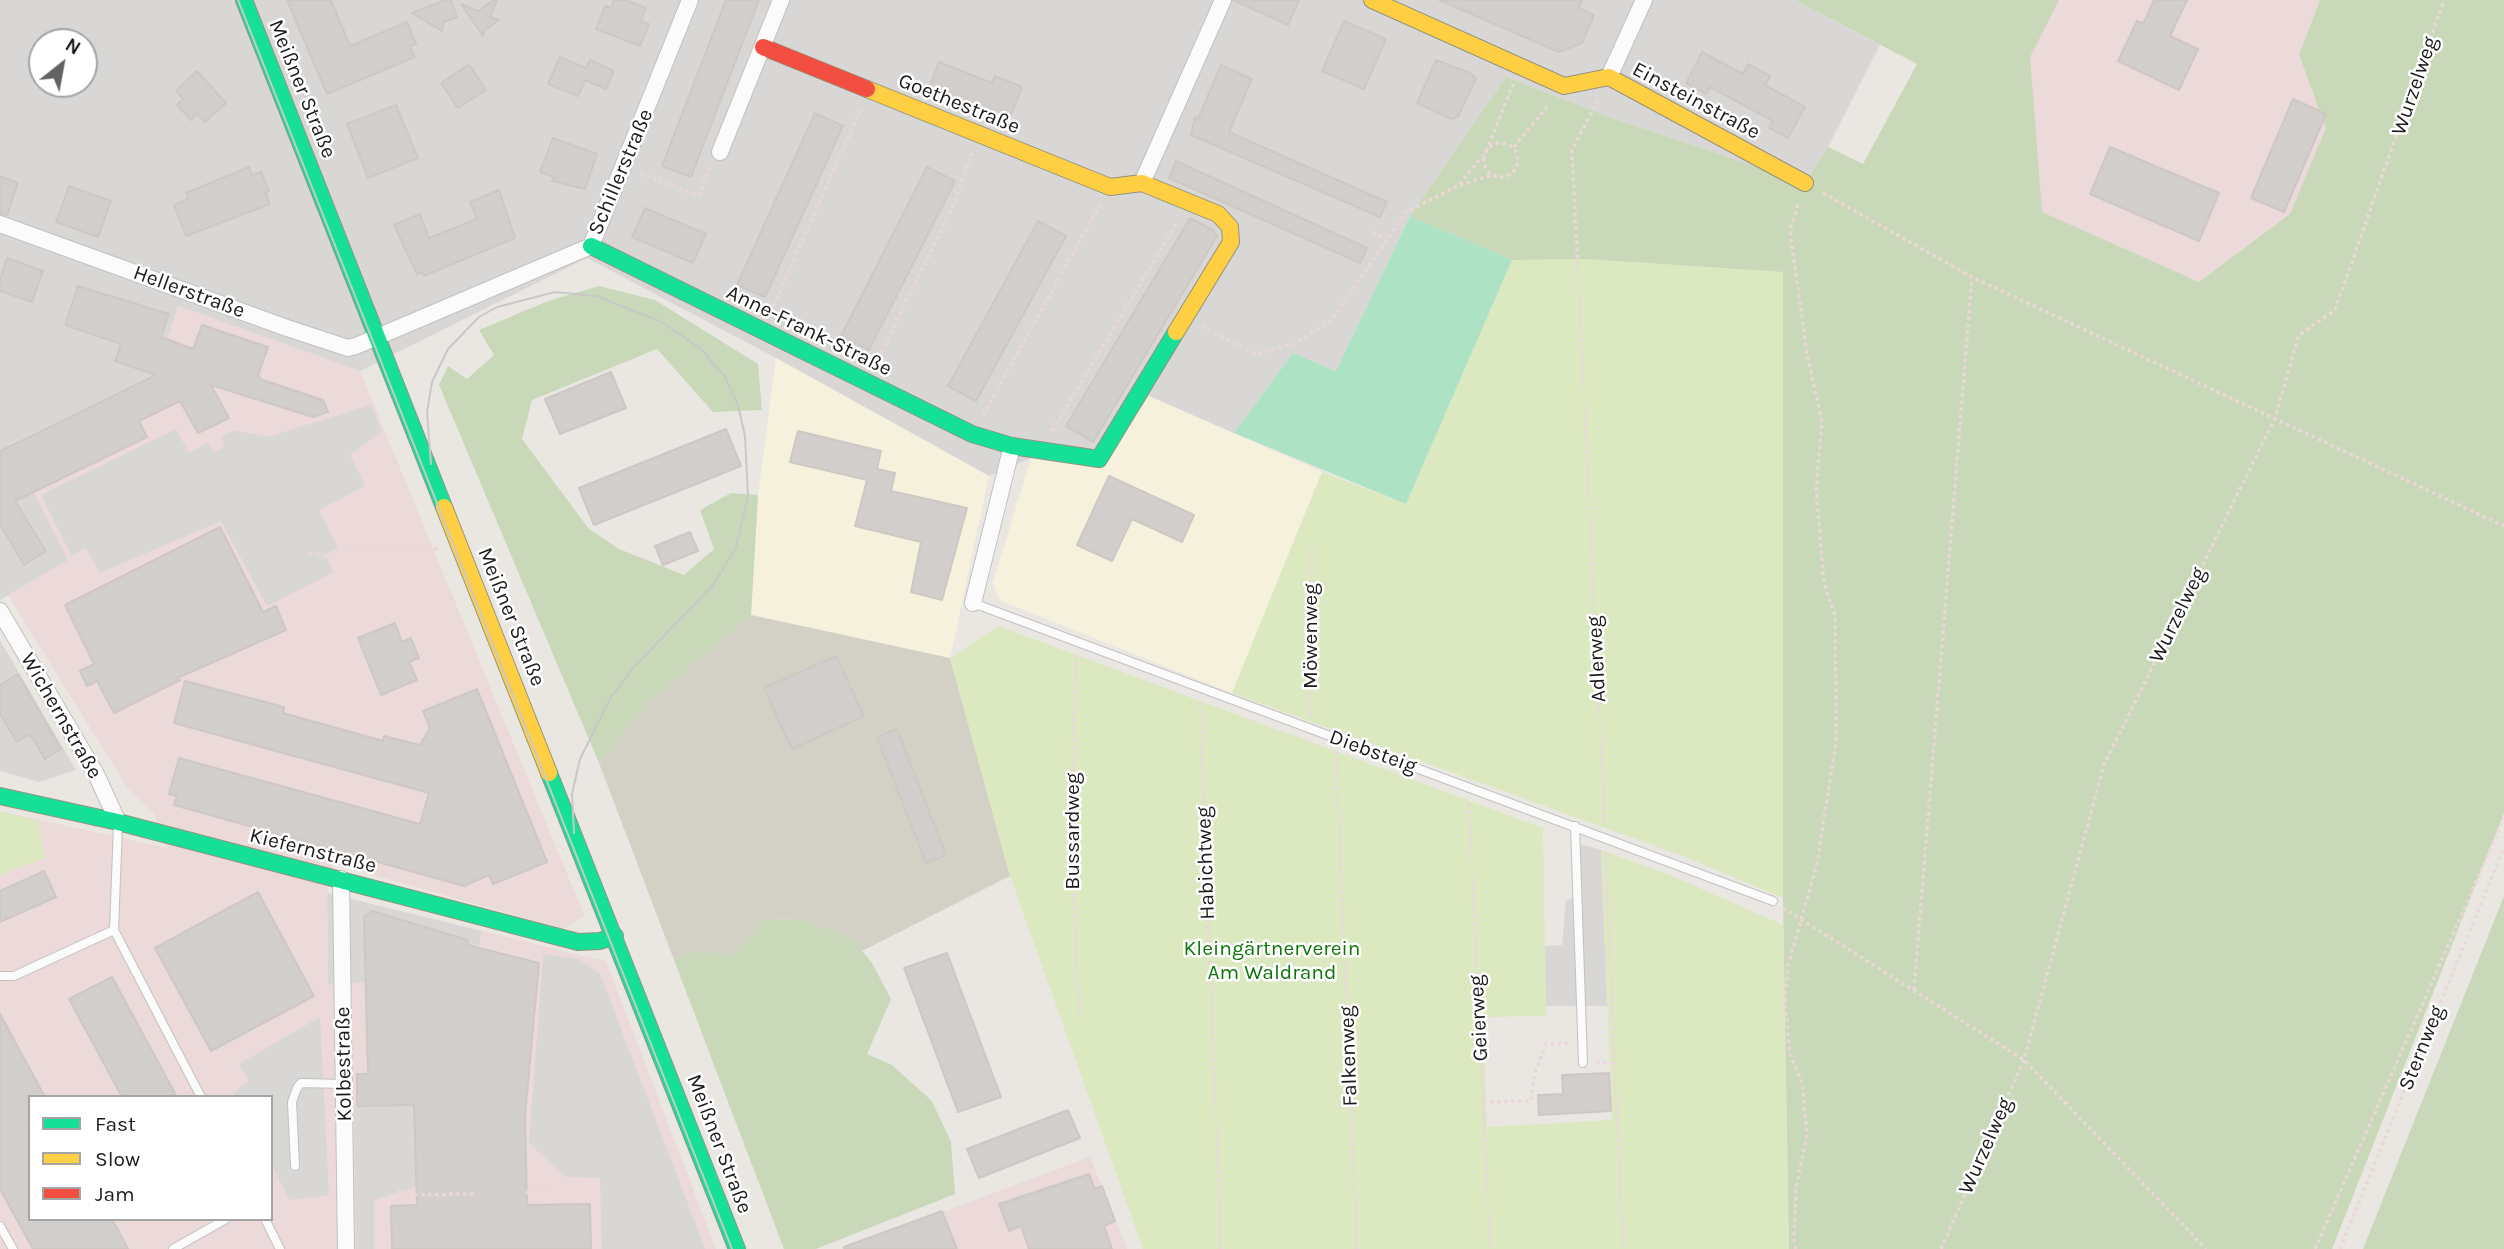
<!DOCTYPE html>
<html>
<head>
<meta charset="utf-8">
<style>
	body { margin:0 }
	#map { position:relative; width:2504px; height:1249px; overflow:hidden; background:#eae7e3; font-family:Karla,sans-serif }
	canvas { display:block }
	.legend { position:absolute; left:28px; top:1095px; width:245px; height:126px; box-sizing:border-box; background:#fff; border:2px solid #a4a4a4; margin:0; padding:9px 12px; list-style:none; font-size:21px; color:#1b1b1b }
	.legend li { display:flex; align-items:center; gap:14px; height:35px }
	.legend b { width:35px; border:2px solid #a4a4a4 }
	.north { position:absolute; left:28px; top:28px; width:70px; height:70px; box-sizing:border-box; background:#fff; border:2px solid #a4a4a4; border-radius:50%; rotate:31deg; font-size:19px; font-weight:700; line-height:28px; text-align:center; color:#1b1b1b }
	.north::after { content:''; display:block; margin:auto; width:24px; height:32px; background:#636261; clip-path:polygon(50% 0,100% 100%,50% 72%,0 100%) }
</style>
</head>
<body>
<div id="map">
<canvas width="2504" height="1249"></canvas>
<ul class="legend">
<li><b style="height:9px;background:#16e098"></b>Fast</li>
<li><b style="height:9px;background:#ffcf43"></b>Slow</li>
<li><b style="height:9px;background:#f24e42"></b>Jam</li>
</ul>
<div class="north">N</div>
</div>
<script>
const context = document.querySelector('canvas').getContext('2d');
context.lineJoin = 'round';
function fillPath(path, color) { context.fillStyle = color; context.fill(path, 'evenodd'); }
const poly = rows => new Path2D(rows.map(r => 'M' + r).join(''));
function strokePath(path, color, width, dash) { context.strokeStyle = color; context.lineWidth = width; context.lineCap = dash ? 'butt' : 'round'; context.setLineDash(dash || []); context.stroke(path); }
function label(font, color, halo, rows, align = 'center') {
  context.font = font + ' Karla,sans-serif'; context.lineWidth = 5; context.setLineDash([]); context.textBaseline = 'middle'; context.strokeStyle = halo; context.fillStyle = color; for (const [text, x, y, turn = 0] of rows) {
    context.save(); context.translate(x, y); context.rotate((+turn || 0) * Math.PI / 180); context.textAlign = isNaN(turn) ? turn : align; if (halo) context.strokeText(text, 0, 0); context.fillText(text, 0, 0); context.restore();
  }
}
const residential = poly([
	[0,0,1795,0,1880,45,1828,147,1804,184,1615,119,1506,77,1410,216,1336,371,1293,353,1234,433,1149,397,1099,468,1031,458,989,476,776,358,587,258,360,371,178,306,157,373,69,561,0,600],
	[42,42,84,42,84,84,42,84],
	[0,640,76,770,39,782,0,771],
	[327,893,482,931,471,993,402,980,328,986]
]);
const commercial = poly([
	[2059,0,2320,0,2299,55,2326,128,2290,214,2199,282,2042,212,2029,57],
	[178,306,360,371,584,915,564,929,334,864,327,893,328,985,402,980,471,993,482,931,606,961,716,1249,0,1249,0,811,168,848,153,813,128,789,8,595,68,560,9,445,157,373],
	[30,1097,271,1097,271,1219,30,1219],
	[1090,1157,1127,1249,844,1249]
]);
const education = poly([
	[776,358,989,476,950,658,751,615,758,495],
	[1149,396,1322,472,1232,693,999,600,993,583,1031,458,1099,468]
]);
const construction = poly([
	[751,615,950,658,1010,876,862,951,852,939,800,919,765,920,734,955,694,951,674,960,599,763,646,704]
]);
const grass = poly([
	[1587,259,1783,272,1783,898,1683,856,1232,693,1322,472,1406,504,1512,260],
	[998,626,1543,828,1546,1016,1483,1017,1487,1127,1612,1120,1601,850,1670,875,1783,925,1789,1249,1143,1249,1010,876,950,658],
	[0,811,38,821,45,858,0,875]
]);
const forest = poly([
	[1795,0,2059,0,2030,57,2042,212,2199,282,2290,214,2326,128,2299,55,2320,0,2504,0,2504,813,2332,1249,1789,1249,1783,898,1783,272,1587,259,1512,260,1410,216,1506,77,1615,119,1804,183,1828,147,1863,164,1917,64],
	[599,286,655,300,758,364,762,410,713,412,657,349,532,400,522,439,589,529,619,549,684,575,714,549,700,510,731,493,758,495,751,615,646,704,599,763,439,385,448,366,467,379,494,355,479,330,548,301],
	[2504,896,2504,1249,2363,1249],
	[800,919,852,939,872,963,891,999,867,1054,892,1065,932,1101,951,1142,955,1194,816,1249,784,1249,674,960,694,951,734,955,764,920]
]);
const pitch = poly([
	[1410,216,1512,260,1406,504,1234,433,1293,353,1336,371]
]);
const parking = poly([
	[371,405,382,431,350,455,365,486,319,510,338,548,325,555,334,572,267,606,221,521,100,573,86,548,72,556,41,495,176,429,189,453,208,443,214,453,224,447,221,437,235,430,267,437],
	[1576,843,1601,850,1607,1006,1546,1006,1545,946,1562,945,1566,901,1578,896],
	[543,954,579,959,600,974,705,1249,602,1249,600,1178,566,1177,529,1143],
	[320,1017,329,1195,290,1200,271,1164,271,1097,236,1097,234,1092,249,1081,239,1064],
	[414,1105,416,1187,374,1200,374,1249,356,1249,354,1107]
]);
const building = poly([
	[287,0,331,0,350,46,407,22,416,44,410,46,415,57,327,94,287,0],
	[445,0,451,0,457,17,444,22,442,31,412,13,445,0],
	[494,0,497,0,490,17,499,20,485,30,483,36,461,4,478,11,494,0],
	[614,0,626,0,646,8,641,21,649,24,640,46,596,29,605,6,611,8,614,0],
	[726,0,759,0,691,177,662,166,726,0],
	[1233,0,1299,0,1288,25,1233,0],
	[1439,0,1582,0,1579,8,1594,15,1582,43,1559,52,1439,0],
	[2154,0,2187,0,2170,36,2198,49,2179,90,2118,61,2137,21,2143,24,2154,0],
	[1344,21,1386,39,1364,89,1322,71,1344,21],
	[1702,52,1743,74,1748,64,1770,76,1765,85,1805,107,1788,138,1769,128,1773,121,1710,87,1706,94,1686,83,1702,52],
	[560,57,586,68,590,60,614,71,606,89,585,80,578,96,548,84,560,57],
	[1436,60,1470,73,1476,78,1458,117,1451,119,1417,103,1436,60],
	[939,62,992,83,995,76,1022,87,1008,122,928,90,939,62],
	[469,64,486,90,458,108,441,83,469,64],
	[1221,65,1252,79,1229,132,1387,202,1380,217,1191,135,1195,117,1198,119,1221,65],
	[197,71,226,103,205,122,197,114,191,120,177,105,183,99,176,91,197,71],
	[2293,99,2326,114,2284,212,2251,198,2293,99],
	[396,105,418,158,368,178,347,124,396,105],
	[815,113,843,126,765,297,737,285,815,113],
	[553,138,597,154,585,189,552,181,554,177,540,172,553,138],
	[2110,147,2219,193,2199,241,2090,194,2110,147],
	[1176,161,1367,248,1360,263,1169,178,1176,161],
	[249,167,252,175,261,172,269,191,265,192,270,204,186,236,174,205,188,199,186,193,249,167],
	[927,167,955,181,869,350,841,336,927,167],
	[0,176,18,183,7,215,0,214,0,176],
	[69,186,111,201,98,237,56,222,69,186],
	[499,190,515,238,424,276,423,272,417,274,394,225,420,214,429,238,477,219,470,202,499,190],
	[645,208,706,234,693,263,632,237,645,208],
	[1190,218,1213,230,1217,236,1093,442,1066,426,1190,218],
	[1038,221,1066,236,976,401,948,386,1038,221],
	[7,258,43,271,32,302,0,291,0,279,7,258],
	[78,286,169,314,161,337,193,349,202,325,268,347,258,375,260,379,323,400,328,412,313,417,211,385,229,418,198,433,180,401,139,421,147,437,15,501,46,551,24,565,0,524,0,451,156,375,115,361,121,344,65,325,78,286],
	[611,372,626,408,560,434,545,399,611,372],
	[726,429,741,466,594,525,579,488,726,429],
	[798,431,881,451,877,469,895,473,891,491,967,508,942,600,911,592,921,542,855,526,867,480,790,462,798,431],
	[1109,476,1194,515,1182,542,1132,519,1112,561,1077,545,1109,476],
	[220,527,263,612,276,606,286,630,175,679,180,680,114,713,97,681,87,686,80,671,94,664,65,605,220,527],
	[690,532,698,551,663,565,655,546,690,532],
	[395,623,402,642,411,638,419,658,409,662,417,680,381,695,358,638,395,623],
	[836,656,864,716,792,749,764,688,836,656],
	[18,674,61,749,45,759,30,734,17,742,0,714,0,685,18,674],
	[185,681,284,707,283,713,383,741,384,736,420,745,430,728,423,711,477,689,547,862,493,884,489,875,464,886,174,805,177,796,169,794,179,758,420,824,429,793,174,723,185,681],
	[897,729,946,855,926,863,877,737,897,729],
	[44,871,56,897,0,922,0,891,44,871],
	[258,892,314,996,211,1051,155,948,258,892],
	[372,911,468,940,467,945,539,963,525,1116,527,1205,590,1204,591,1249,392,1249,391,1206,417,1205,414,1105,357,1106,357,1074,368,1074,364,916,372,911],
	[947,953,1001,1097,958,1112,904,968,947,953],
	[112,977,177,1097,122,1097,69,999,112,977],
	[0,1014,45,1097,30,1097,30,1219,112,1219,128,1249,33,1249,0,1189,0,1014],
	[1609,1073,1611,1111,1539,1115,1538,1095,1563,1094,1562,1075,1609,1073],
	[1068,1110,1080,1138,979,1178,967,1149,1068,1110],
	[1089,1174,1095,1189,1102,1186,1115,1221,1104,1226,1112,1249,1029,1249,1021,1226,1009,1231,999,1204,1089,1174],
	[942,1211,957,1249,844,1249,844,1247,942,1211]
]);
const path = poly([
	[1598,100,1572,150,1605,824],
	'1484 160a17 17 0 1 1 34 0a17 17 0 1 1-34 0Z',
	[1514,147,1550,103],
	[640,173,698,196,710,167],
	[1460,185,1492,175],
	[1823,193,1972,277,2504,526],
	[1373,232,1387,239],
	[771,312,861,108],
	[1202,327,1255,354,1295,344,1332,319,1406,212,1458,186,1486,152,1513,84],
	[875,365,954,204,972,153],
	[983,415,1100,205],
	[1052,431,1178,221],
	[309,553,325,555,340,550,439,549],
	[1076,655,1071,836,1079,1020],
	[1200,702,1221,1249],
	[1311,716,1312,543],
	[1336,751,1357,1249],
	[1469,803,1490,1249],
	[1606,852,1623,1249],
	[1783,908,2024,1060,2206,1249],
	[1914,990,1972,277],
	[1596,1063,1615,1063],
	[1483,1102,1531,1101,1534,1075,1546,1044,1569,1043],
	[399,1188,400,1195,477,1194],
	[526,1193,551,1188],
	[1796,1249,1794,1241,1796,1188,1807,1136,1802,1083,1790,1054,1785,1004,1788,966,1817,864,1836,741,1835,615,1824,583,1816,488,1822,422,1807,353,1790,231,1798,204],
	[1941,1249,2024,1060,2104,765,2275,418,2299,335,2335,310,2444,0],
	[2315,1249,2504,818],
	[2340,1249,2504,847]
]);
const lane = poly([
	[973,603,1773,901],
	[118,825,114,930,201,1097],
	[1575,826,1583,1063],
	[0,976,14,976,114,930],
	[295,1166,292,1102,297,1088,301,1083,344,1084],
	[265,1219,280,1249],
	[0,1226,13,1249],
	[173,1249,226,1219]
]);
const street = poly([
	[1609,77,1644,0],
	[720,152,781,0],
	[1142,183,1223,0],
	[0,224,287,328,348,348,356,346,591,246,690,0],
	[973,603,1012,446],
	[0,611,96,774,118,822],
	[341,879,346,1249]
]);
const fast = poly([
	[244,0,444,507],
	[591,246,972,434,1012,446,1099,459,1176,332],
	[549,773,737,1249],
	[0,796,118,822,578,942,600,941,615,936]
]);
const slow = poly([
	[1372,0,1564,86,1609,77,1805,183],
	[867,89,1110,187,1142,183,1218,214,1230,227,1231,242,1176,332],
	[444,507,549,773]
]);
const jam = poly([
	[763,47,867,89]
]);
const tram = poly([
	[238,0,732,1249],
	[431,464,427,412,432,382,448,349,479,317,497,307,555,292,596,296,662,322,701,349,725,377,738,405,745,436,748,497,736,547,714,584,635,666,611,697,580,759,572,794,574,833]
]);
const streetNames = [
	["Wurzelweg",2415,86,-71],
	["Meißner Straße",302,89,68],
	["Einsteinstraße",1696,101,28],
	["Goethestraße",959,104,22],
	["Schillerstraße",621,172,-67],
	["Hellerstraße",189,292,20],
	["Anne-Frank-Straße",809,331,26],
	["Wurzelweg",2178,615,-64],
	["Meißner Straße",511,617,68],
	["Möwenweg",1311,636,-90],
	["Adlerweg",1597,659,-93],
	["Wichernstraße",61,716,60],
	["Diebsteig",1373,752,20],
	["Bussardweg",1073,831,-90],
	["Kiefernstraße",313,851,14],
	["Habichtweg",1206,863,-92],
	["Geierweg",1479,1018,-93],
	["Sternweg",2422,1048,-68],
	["Falkenweg",1349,1056,-92],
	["Kolbestraße",344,1064,-91],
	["Meißner Straße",719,1144,69],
	["Wurzelweg",1986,1146,-66]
];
const parkNames = [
	["Kleingärtnerverein",1272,949],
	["Am Waldrand",1272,973]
];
fillPath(residential, '#d9d7d5');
fillPath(commercial, '#ecd9d9');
fillPath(education, '#f6f1dc');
fillPath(construction, '#d3d0c5');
fillPath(grass, '#dbe8c0');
fillPath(forest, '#c8d8b8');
fillPath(pitch, '#aee2c4');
fillPath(parking, '#d8d7d5');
fillPath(building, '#d2cecc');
strokePath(building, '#cdc8c4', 2);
strokePath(lane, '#c2c1bf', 10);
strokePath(street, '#c2c1bf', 18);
strokePath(fast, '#94927c', 18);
strokePath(slow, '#94927c', 18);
strokePath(jam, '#94927c', 18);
strokePath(path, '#ead7d7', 3.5, [3.5, 3.5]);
strokePath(lane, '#fcfbfb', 8);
strokePath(street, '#fcfbfb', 16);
strokePath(fast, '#16e098', 16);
strokePath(slow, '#ffcf43', 16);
strokePath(jam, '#f24e42', 16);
strokePath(tram, '#c9c8c8', 2);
label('21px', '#1b1b1b', '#fff', streetNames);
label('21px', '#10760b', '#fff', parkNames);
</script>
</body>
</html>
